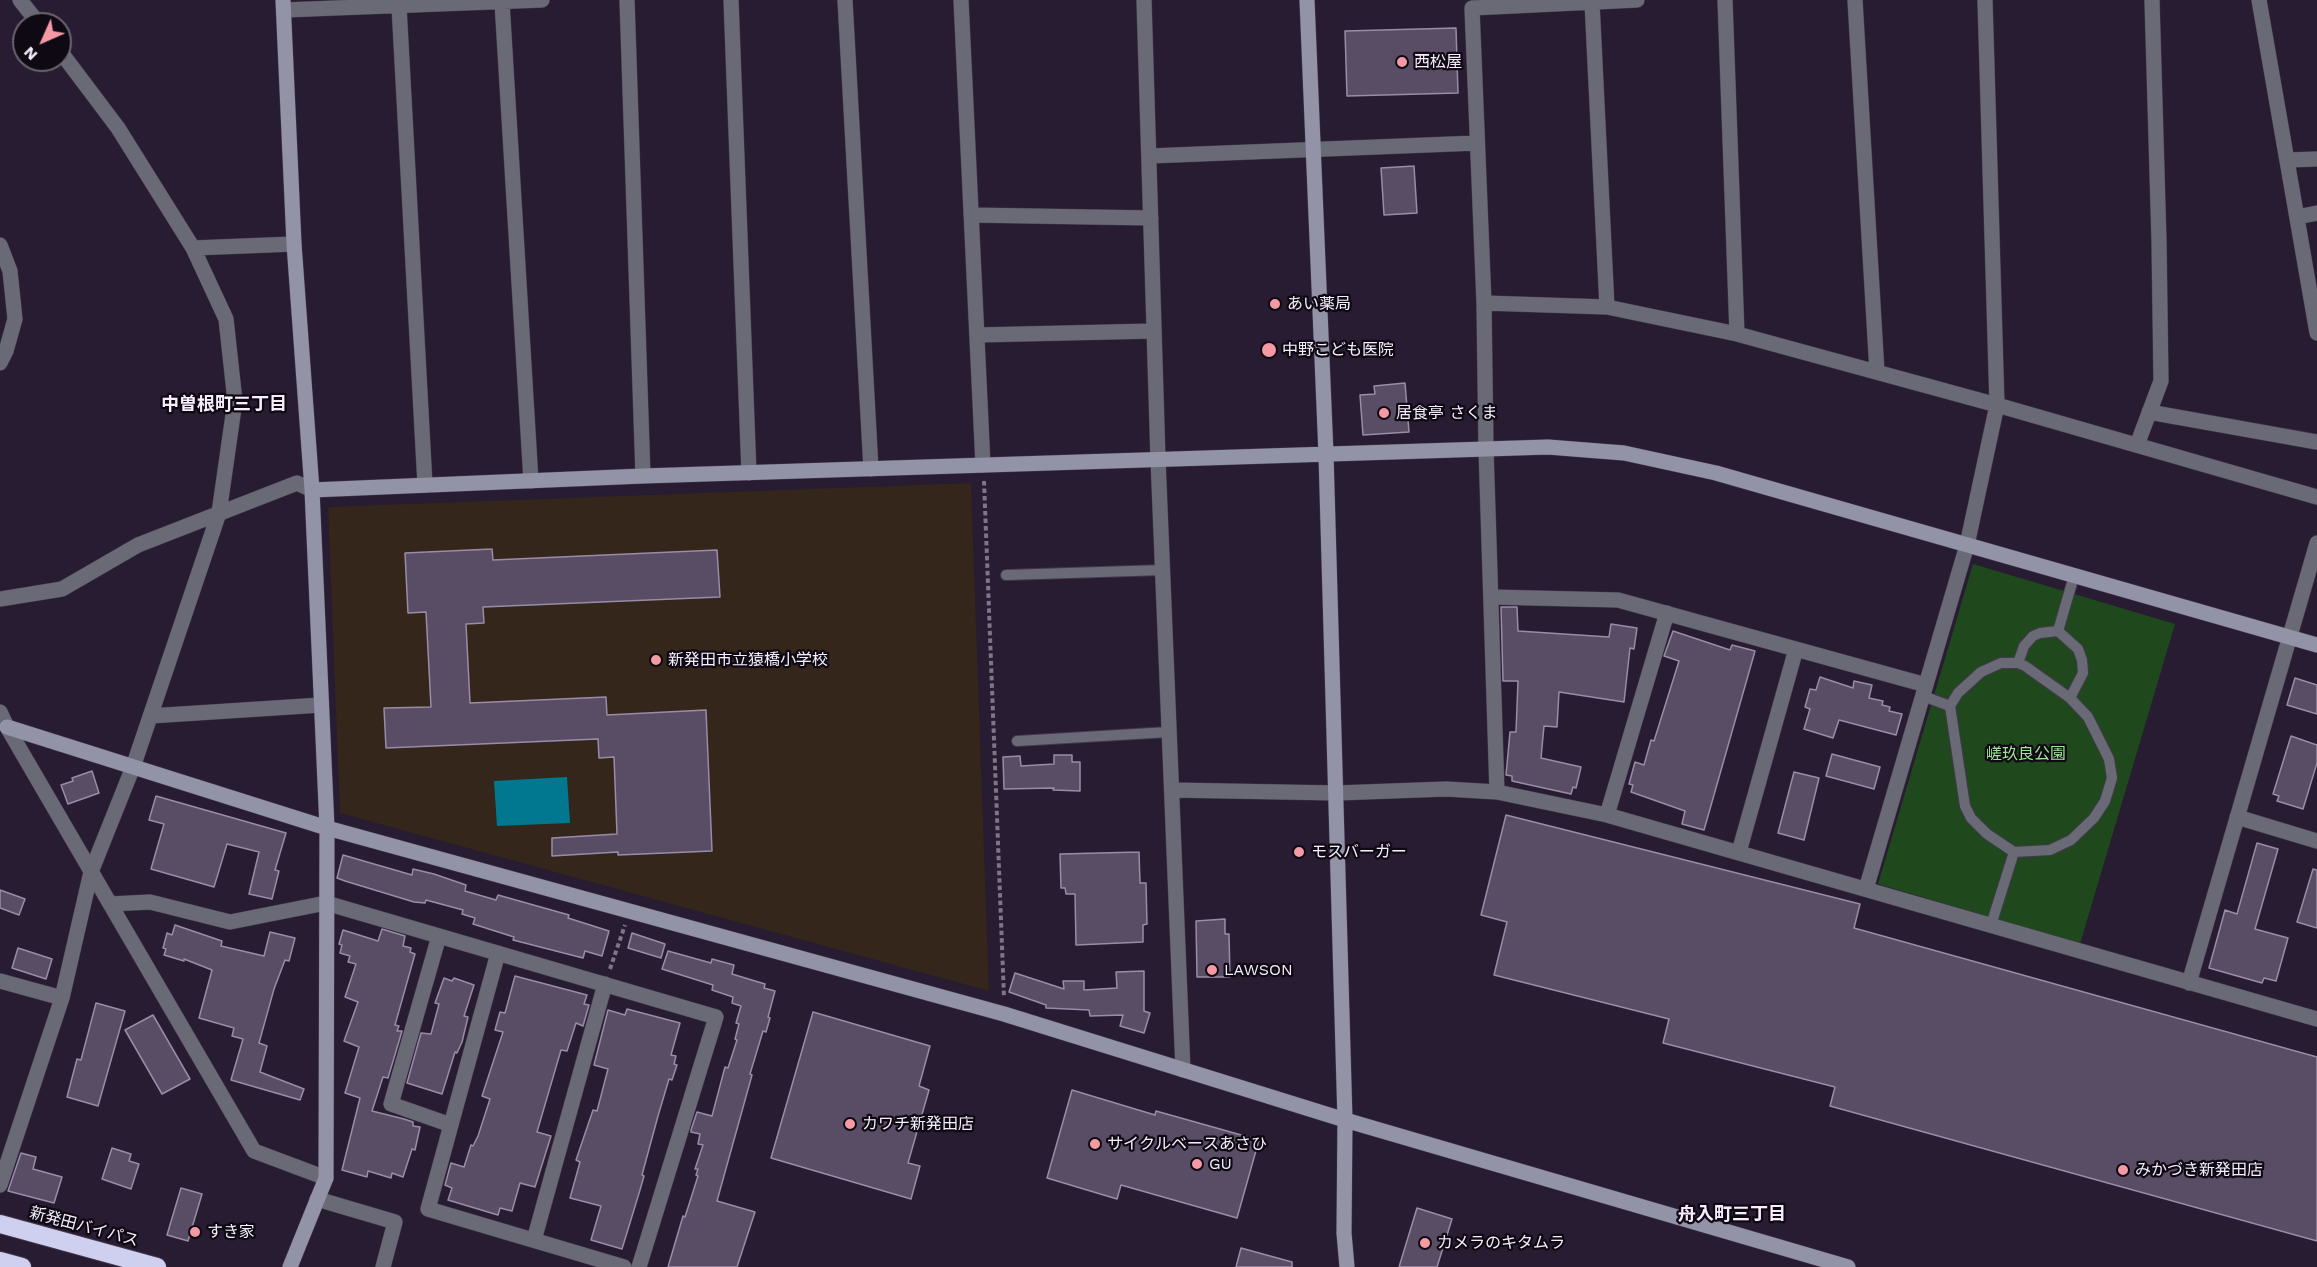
<!DOCTYPE html>
<html>
<head>
<meta charset="utf-8">
<style>
	body { margin:0 }
	#map { position:relative; width:2317px; height:1267px; overflow:hidden; background:#271c31; font-family:"Work Sans",sans-serif }
	canvas { display:block }
	.north { position:absolute; left:12px; top:12px; width:60px; height:60px; box-sizing:border-box; background:#0e0912; border:2px solid #6b6570; border-radius:50%; rotate:225deg; font-size:16px; font-weight:700; line-height:24px; text-align:center; color:#f6eefd }
	.north::after { content:''; display:block; margin:auto; width:21px; height:27px; background:#f49aa5; clip-path:polygon(50% 0,100% 100%,50% 72%,0 100%) }
</style>
</head>
<body>
<div id="map">
<canvas width="2317" height="1267"></canvas>
<div class="north">N</div>
</div>
<script>
const context = document.querySelector('canvas').getContext('2d');
context.lineJoin = 'round';
function fillPath(path, color) { context.fillStyle = color; context.fill(path, 'evenodd'); }
const poly = rows => new Path2D(rows.map(r => 'M' + r).join(''));
function strokePath(path, color, width, dash) { context.strokeStyle = color; context.lineWidth = width; context.lineCap = dash ? 'butt' : 'round'; context.setLineDash(dash || []); context.stroke(path); }
function label(font, color, halo, rows, align = 'center') {
  context.font = font + ' "Work Sans","Noto Sans JP",sans-serif'; context.lineWidth = 4.5; context.setLineDash([]); context.textBaseline = 'middle'; context.strokeStyle = halo; context.fillStyle = color; for (const [text, x, y, turn = 0] of rows) {
    context.save(); context.translate(x, y); context.rotate((+turn || 0) * Math.PI / 180); context.textAlign = isNaN(turn) ? turn : align; if (halo) context.strokeText(text, 0, 0); context.fillText(text, 0, 0); context.restore();
  }
}
const industrial = poly([
	[971,483,989,991,340,813,328,507]
]);
const green = poly([
	[1973,564,2175,624,2080,944,1878,884]
]);
const water = poly([
	[567,777,570,823,497,826,494,781]
]);
const building = poly([
	[1456,28,1458,93,1347,96,1345,31,1456,28],
	[1414,166,1417,213,1384,215,1381,168,1414,166],
	[1405,383,1409,432,1363,435,1360,395,1375,394,1374,386,1405,383],
	[492,549,493,560,717,550,720,597,483,607,484,623,466,624,470,703,606,697,607,715,706,710,712,851,618,855,618,852,552,856,552,838,617,834,614,757,599,758,598,739,386,748,384,708,431,707,426,612,408,613,405,553,492,549],
	[1501,607,1517,607,1518,631,1609,637,1611,624,1637,628,1634,649,1630,648,1624,702,1559,692,1557,727,1544,726,1541,758,1581,767,1576,788,1573,787,1571,794,1512,781,1512,776,1506,775,1510,732,1516,732,1518,681,1503,681,1501,607],
	[1673,631,1730,650,1732,645,1755,651,1704,830,1682,824,1685,811,1631,792,1633,785,1629,784,1635,762,1644,765,1651,740,1654,741,1679,661,1664,656,1673,631],
	[1820,677,1853,688,1854,681,1872,685,1869,698,1883,701,1882,705,1890,707,1889,711,1902,714,1896,735,1839,720,1833,738,1804,729,1810,709,1805,707,1810,689,1816,690,1820,677],
	[2295,678,2317,685,2317,714,2287,705,2295,678],
	[2291,736,2317,745,2317,763,2303,809,2277,801,2279,796,2273,794,2291,736],
	[1832,754,1880,767,1874,789,1826,776,1832,754],
	[1054,755,1072,755,1072,762,1080,762,1080,791,1053,790,1054,788,1004,789,1003,757,1020,756,1021,766,1054,764,1054,755],
	[92,771,99,793,68,804,61,785,73,781,72,778,92,771],
	[1794,772,1819,778,1804,840,1778,833,1794,772],
	[156,796,286,833,275,870,279,871,272,899,249,894,259,852,227,844,214,887,151,869,164,824,149,820,156,796],
	[1506,815,1860,904,1854,928,2317,1057,2317,1241,1830,1106,1835,1087,1663,1043,1669,1019,1494,975,1507,922,1481,915,1506,815],
	[2257,843,2278,849,2255,929,2288,938,2276,981,2264,978,2262,983,2209,968,2225,910,2237,914,2257,843],
	[1139,852,1140,883,1146,883,1147,924,1143,925,1143,942,1076,945,1075,894,1066,894,1065,888,1061,888,1060,854,1139,852],
	[343,855,412,875,413,869,434,874,466,885,465,891,496,900,498,895,569,915,568,918,609,931,602,956,585,951,583,958,513,940,514,937,473,924,475,918,462,914,463,910,426,900,425,903,414,902,345,881,337,878,343,855],
	[2313,869,2317,870,2317,928,2297,922,2313,869],
	[0,890,25,899,19,915,0,908,0,890],
	[1225,919,1225,934,1229,934,1230,977,1197,977,1196,921,1225,919],
	[175,925,222,941,221,946,264,956,270,932,295,938,289,961,285,960,274,989,259,1043,267,1046,260,1072,304,1089,300,1100,231,1080,243,1039,232,1036,234,1028,199,1018,212,970,184,959,184,961,164,955,166,949,163,948,167,933,172,935,175,925],
	[382,929,405,936,403,946,411,948,410,952,415,954,395,1025,399,1026,397,1031,402,1031,388,1078,383,1077,372,1111,404,1119,413,1122,413,1126,420,1127,415,1150,412,1149,403,1177,392,1173,391,1178,368,1171,367,1177,342,1170,360,1098,345,1093,359,1047,344,1041,358,1002,345,997,356,964,348,962,350,956,340,953,342,945,339,944,343,930,378,941,382,929],
	[632,933,665,944,661,958,628,948,632,933],
	[18,948,52,959,46,979,12,968,18,948],
	[668,951,711,963,712,959,734,965,732,974,765,984,764,988,775,991,768,1017,770,1018,766,1032,763,1031,750,1074,752,1075,717,1201,755,1212,737,1267,668,1267,683,1216,685,1217,698,1176,696,1175,698,1169,695,1169,703,1145,698,1144,700,1134,691,1132,691,1130,697,1112,712,1116,725,1067,728,1068,737,1040,735,1039,739,1024,736,1023,741,1006,732,1003,733,997,712,990,713,985,662,969,668,951],
	[1144,971,1144,1011,1150,1013,1144,1033,1120,1026,1123,1015,1090,1016,1089,1010,1046,1008,1046,1005,1009,992,1015,973,1064,989,1063,981,1084,981,1084,990,1117,988,1116,972,1144,971],
	[515,976,587,995,584,1004,589,1005,583,1026,576,1023,567,1051,561,1050,537,1132,551,1136,535,1187,520,1183,512,1211,500,1208,498,1215,448,1200,452,1188,445,1185,451,1163,464,1167,471,1145,473,1146,478,1136,490,1099,482,1096,503,1032,495,1030,500,1012,505,1013,515,976],
	[444,978,452,981,454,978,474,985,464,1016,468,1017,462,1042,457,1053,455,1052,442,1094,407,1083,421,1033,431,1034,439,1004,435,1003,444,978],
	[96,1003,125,1011,98,1106,67,1097,77,1059,81,1060,96,1003],
	[627,1009,680,1023,671,1055,676,1056,674,1064,677,1065,672,1080,669,1079,658,1116,642,1175,644,1176,640,1190,622,1249,591,1240,601,1206,570,1198,580,1162,576,1160,593,1110,597,1111,608,1069,594,1065,608,1010,625,1015,627,1009],
	[813,1012,930,1046,919,1086,929,1090,908,1163,920,1166,911,1199,771,1158,813,1012],
	[153,1015,190,1079,162,1094,125,1030,153,1015],
	[1072,1090,1155,1115,1156,1111,1259,1140,1237,1218,1121,1185,1117,1199,1047,1178,1072,1090],
	[112,1148,131,1154,129,1161,139,1164,131,1189,102,1179,112,1148],
	[21,1153,36,1157,33,1169,62,1177,54,1203,8,1191,21,1153],
	[181,1188,202,1194,188,1241,167,1235,181,1188],
	[1417,1208,1452,1219,1437,1267,1399,1267,1417,1208],
	[1241,1248,1292,1262,1292,1267,1236,1267,1241,1248]
]);
const path = poly([
	[984,481,1004,998],
	[610,969,625,925]
]);
const lane = poly([
	[1006,575,1163,570],
	[2058,631,2074,576],
	[2018,663,2024,646,2033,636,2040,633,2058,631,2078,649,2082,660,2083,673,2070,698],
	[1923,696,1950,706,1965,806,1971,818,1987,834,2014,852,2050,850,2071,840,2094,818,2105,801,2112,778,2109,759,2088,717,2070,698,2025,666,2018,663,2001,663,1981,672,1958,693,1950,706],
	[1017,741,1169,732],
	[1991,925,2014,852]
]);
const street = poly([
	[20,0,39,24],
	[627,0,643,476],
	[731,0,749,473],
	[845,0,871,469],
	[961,0,983,465],
	[1144,0,1158,459,1183,1070],
	[1725,0,1737,334],
	[1855,0,1877,372],
	[2259,0,2317,333],
	[502,2,531,481],
	[1592,2,1607,307],
	[399,6,425,485],
	[284,10,542,0],
	[1149,156,1477,143],
	[2287,160,2317,159],
	[971,215,1151,218],
	[2297,217,2317,213],
	[0,245,10,271,15,319,6,351,0,363],
	[193,248,294,244],
	[1484,303,1607,307,1737,334,1997,405,2317,497],
	[977,335,1154,331],
	[2149,412,2317,442],
	[2137,445,2161,381,2159,241,2152,0],
	[1491,597,1618,600,1926,685],
	[0,599,62,589,138,545,297,483,312,490],
	[0,712,7,727,254,1151,326,1178],
	[150,716,321,705],
	[1172,790,1337,793,1446,789,1497,792,1607,815,2317,1019],
	[1497,792,1486,449,1484,303,1472,8,1637,0],
	[1607,815,1667,613],
	[2237,817,2317,841],
	[1739,852,1796,649],
	[1866,889,1967,545,1997,405,1985,0],
	[110,904,150,902,230,922,326,903,716,1017,639,1267],
	[439,936,391,1104,451,1125],
	[498,953,428,1209,624,1267],
	[0,981,62,998],
	[2189,983,2317,543],
	[0,1185,62,998,91,872,133,767,219,513,235,401,226,319,193,248,118,128,60,51],
	[317,1199,395,1222,383,1267],
	[534,1240,605,984]
]);
const secondary = poly([
	[283,0,294,244,312,490,327,828,326,1178,290,1267],
	[1307,0,1326,454,1345,1120,1344,1233,1347,1267],
	[312,490,643,476,1486,449,1548,447,1624,453,1716,473,2317,645],
	[7,727,327,828,1004,1014,1345,1120,1848,1267]
]);
const highway = poly([
	[0,1224,157,1267],
	[0,1261,22,1267]
]);
const markers = [
	[1402,62,6,"#f49aa5"],
	[1275,304,6,"#f49aa5"],
	[1269,350,8,"#f49aa5"],
	[1384,413,6,"#f49aa5"],
	[656,660,6,"#f49aa5"],
	[1299,852,6,"#f49aa5"],
	[1212,970,6,"#f49aa5"],
	[850,1124,6,"#f49aa5"],
	[1095,1144,6,"#f49aa5"],
	[1197,1164,6,"#f49aa5"],
	[2123,1170,6,"#f49aa5"],
	[195,1232,6,"#f49aa5"],
	[1425,1243,6,"#f49aa5"]
];
const poiNames = [
	["西松屋",1414,62],
	["あい薬局",1287,304],
	["中野こども医院",1282,350],
	["居食亭 さくま",1396,413],
	["新発田市立猿橋小学校",668,660],
	["モスバーガー",1311,852],
	["LAWSON",1224,970],
	["カワチ新発田店",862,1124],
	["サイクルベースあさひ",1107,1144],
	["GU",1209,1164],
	["みかづき新発田店",2135,1170],
	["すき家",207,1232],
	["カメラのキタムラ",1437,1243]
];
const parkNames = [
	["嵯玖良公園",2026,754]
];
const streetNames = [
	["新発田バイパス",84,1227,15]
];
const neighbourhoodNames = [
	["中曽根町三丁目",224,405],
	["舟入町三丁目",1732,1215]
];
fillPath(industrial, '#34261a');
fillPath(green, '#1f491c');
fillPath(water, '#017890');
fillPath(building, '#594d65');
strokePath(building, '#9a8ca8', 1.5);
strokePath(lane, '#44394e', 12);
strokePath(street, '#44394e', 16);
strokePath(secondary, '#44394e', 16);
strokePath(highway, '#44394e', 20);
strokePath(path, '#7e7587', 4, [4.5, 3]);
strokePath(lane, '#696a76', 10);
strokePath(street, '#696a76', 15);
strokePath(secondary, '#9293a7', 15);
strokePath(highway, '#cfd0ef', 18);
for (const [x, y, r, color] of markers) { const dot = new Path2D(); dot.arc(x, y, r, 0, 2 * Math.PI); context.fillStyle = color; context.fill(dot); strokePath(dot, '#0e0912', 2); }
label('16px', '#f6eefd', '#0e0912', poiNames, 'left');
label('16px', '#9fe497', '#0e0912', parkNames);
label('16px', '#f6eefd', '#0e0912', streetNames);
label('bold 18px', '#f6eefd', '#0e0912', neighbourhoodNames);
</script>
</body>
</html>
